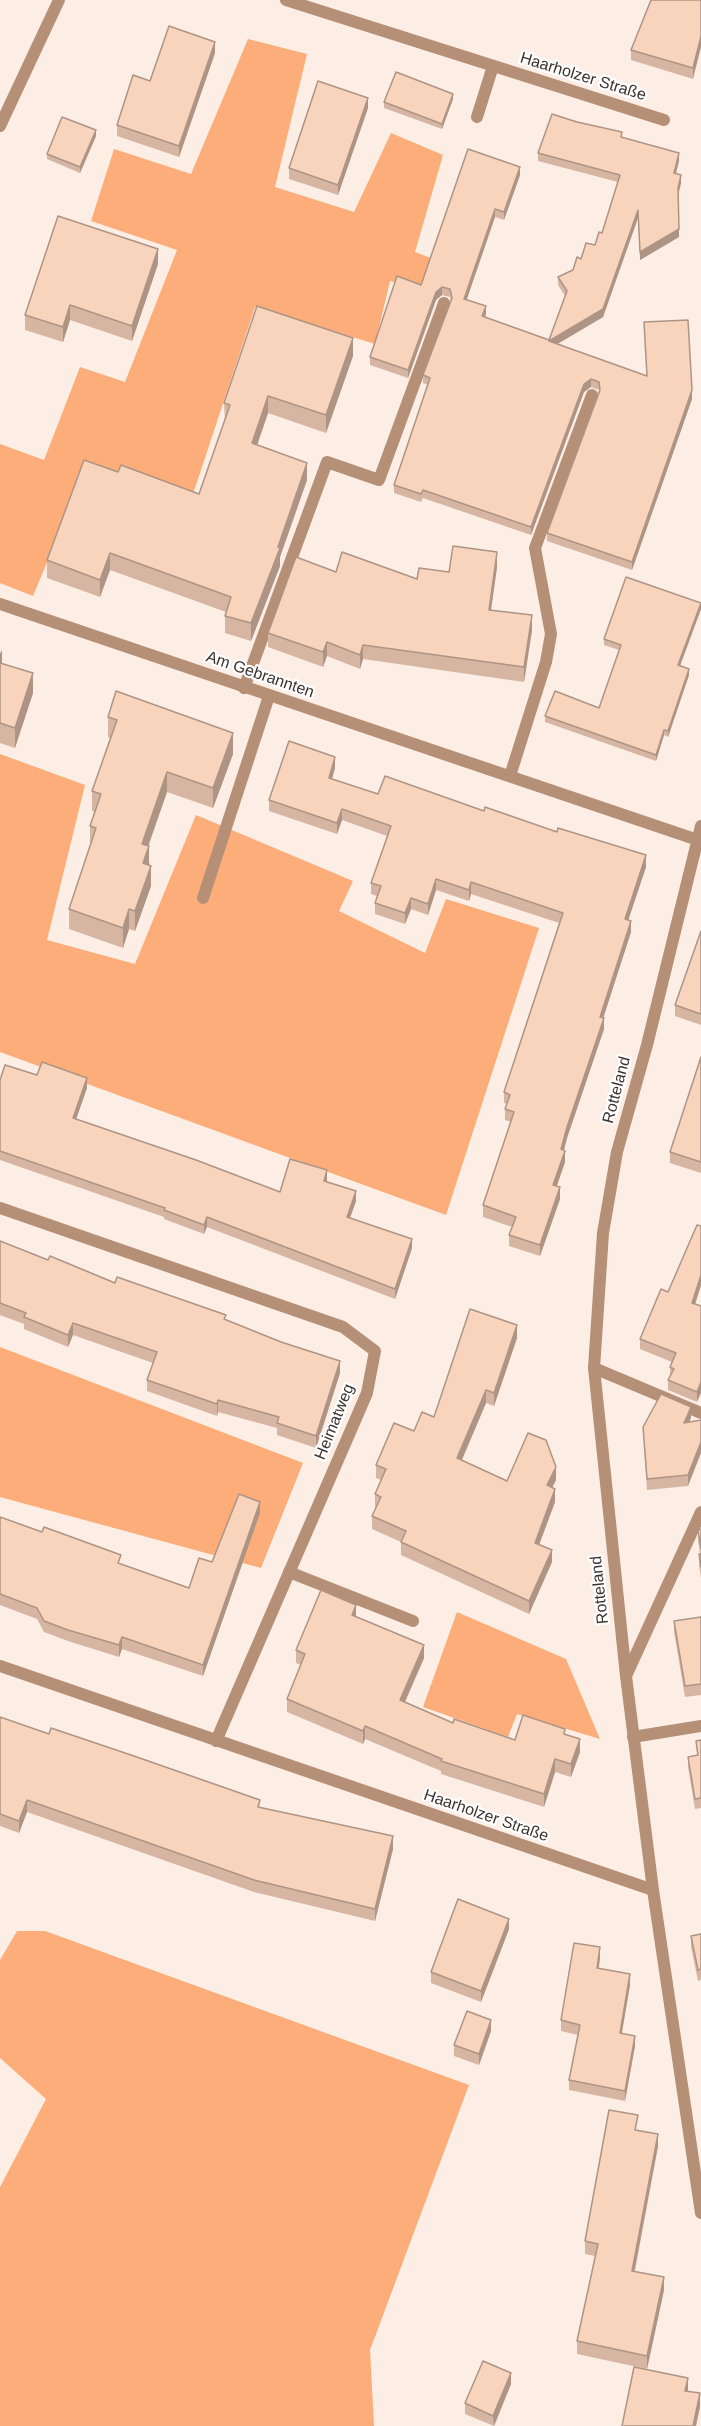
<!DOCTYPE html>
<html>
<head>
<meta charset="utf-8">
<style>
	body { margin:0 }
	canvas { display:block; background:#fceee5 }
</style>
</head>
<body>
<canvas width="701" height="2426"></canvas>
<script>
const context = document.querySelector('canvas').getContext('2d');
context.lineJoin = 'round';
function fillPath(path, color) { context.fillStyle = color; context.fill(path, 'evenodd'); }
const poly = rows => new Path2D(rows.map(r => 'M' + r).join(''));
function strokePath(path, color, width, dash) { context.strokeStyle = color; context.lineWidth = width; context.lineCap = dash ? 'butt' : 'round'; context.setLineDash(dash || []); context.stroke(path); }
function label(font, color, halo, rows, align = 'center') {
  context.font = font + ' Helvetica,sans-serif'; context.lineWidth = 4.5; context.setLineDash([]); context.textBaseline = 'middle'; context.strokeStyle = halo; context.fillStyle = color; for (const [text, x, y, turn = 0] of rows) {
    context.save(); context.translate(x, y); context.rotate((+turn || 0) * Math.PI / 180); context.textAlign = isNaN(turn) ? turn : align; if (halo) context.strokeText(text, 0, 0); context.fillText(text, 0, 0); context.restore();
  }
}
const green = poly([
	[248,39,307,54,275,187,354,212,391,133,443,155,415,252,441,262,430,293,390,281,375,344,255,307,193,494,86,469,33,596,0,583,0,444,44,460,80,367,125,382,177,250,91,221,114,149,191,174],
	[0,754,85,785,47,940,135,964,196,815,353,881,339,911,425,953,446,899,539,928,446,1215,0,1052],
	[0,1347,303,1463,261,1568,0,1497],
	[457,1612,566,1659,600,1739,517,1714,508,1737,423,1707],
	[17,1931,45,1931,469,2085,370,2350,374,2426,0,2426,0,2187,46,2099,0,2058,0,1960]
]);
const lane = poly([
	[244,688,327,462,379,480,444,303],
	[510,776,546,662,551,634,535,548,592,395],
	[203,898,269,696],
	[594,1368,701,1413],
	[289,1572,413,1621],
	[626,1676,701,1512],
	[633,1737,701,1726]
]);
const street = poly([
	[286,0,664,120],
	[477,117,493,66],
	[0,126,59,0],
	[0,604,701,841],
	[0,1208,343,1327,375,1351,367,1393,216,1741],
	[0,1666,653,1890,701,2213],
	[653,1890,626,1676,594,1368,603,1233,617,1152,647,1045,701,826]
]);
const wall = poly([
	[701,0,693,79,631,60,631,50],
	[215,53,179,157,117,136,117,125,150,81],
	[453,99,442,129,384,108,384,102],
	[368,108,338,195,289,179,289,168],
	[96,136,80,173,47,159,47,154],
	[622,137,679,161,676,173,681,183,678,195,679,237,640,260,638,218,603,317,557,344,692,399,632,570,547,541,547,533,599,392,599,390,591,387,584,392,531,535,423,498,421,502,394,493,394,485,428,385,423,383,423,375,451,301,450,297,442,295,436,300,408,378,370,365,370,357,421,285,520,175,504,220,495,217,467,299,486,314,485,317,549,340,565,296,558,285,558,277,573,270,581,259,595,245,602,233,618,182,538,161,538,153],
	[158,264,132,341,70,320,63,342,25,330,25,315],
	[353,356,326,433,268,413,257,445,307,480,280,557,280,566,251,641,225,633,225,616,226,612,110,570,100,597,47,578,47,560,118,472,199,494,225,421,224,403],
	[497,567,491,610,532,630,524,682,363,659,360,669,327,656,323,667,268,647,268,633,336,572,417,579,449,572],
	[701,609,680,666,689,675,668,737,664,735,656,761,545,722,545,716,599,708,619,650,604,645,604,639],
	[0,650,2,663,33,693,15,748,0,743],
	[108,717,233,754,213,808,167,792,148,846,151,886,135,931,129,929,123,948,69,929,69,909,90,846,90,826,95,812,92,811,92,791,110,738,108,737],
	[335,768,332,779,378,794,646,867,628,920,631,932,603,1018,604,1029,567,1138,564,1150,565,1162,557,1186,560,1199,540,1256,509,1246,509,1235,512,1227,483,1217,483,1205,511,1122,505,1120,505,1109,507,1104,504,1103,504,1092,559,923,471,894,469,901,436,890,428,915,411,909,405,924,375,914,375,903,377,896,371,894,371,883,387,836,342,820,337,834,269,811,269,800],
	[701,931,701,1025,675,1016,675,1005],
	[701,1057,701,1173,670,1163,670,1152],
	[37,1075,87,1088,76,1119,280,1192,327,1180,327,1182,356,1201,350,1218,412,1248,395,1299,207,1227,204,1234,164,1219,164,1217,0,1160,0,1080],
	[0,1241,48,1260,226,1320,340,1373,316,1448,277,1435,277,1428,218,1412,217,1416,147,1391,147,1380,153,1363,73,1335,68,1347,24,1329,24,1324,0,1315],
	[701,1285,695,1304,701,1306,697,1402,668,1390,668,1380,670,1376,670,1367,672,1362,640,1349,640,1339,668,1292],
	[517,1338,494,1406,486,1403,462,1460,507,1481,556,1480,552,1488,555,1502,539,1544,552,1562,529,1614,401,1555,401,1542,372,1529,372,1516,376,1508,375,1507,375,1494,381,1480,376,1478,376,1465,414,1431,434,1417],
	[691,1418,689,1422,688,1486,647,1490,643,1427],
	[260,1513,203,1676,122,1649,119,1657,68,1641,44,1632,37,1619,0,1605,0,1517,121,1564,189,1588,212,1562],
	[701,1529,701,1578,699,1565,699,1554,700,1554,698,1540,698,1530],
	[356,1617,424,1658,405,1702,453,1723,515,1740,565,1734,580,1752,571,1777,555,1772,544,1807,441,1774,441,1771,365,1739,363,1744,287,1712,287,1699,301,1665,296,1663,296,1650],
	[701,1617,701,1695,685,1697,674,1632,674,1621],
	[0,1717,260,1807,393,1849,375,1921,254,1892,27,1812,19,1833,0,1826],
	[701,1740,701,1808,695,1809,688,1767,688,1757,697,1755,696,1741],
	[509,1929,481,2002,431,1983,431,1972],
	[701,1934,701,1980,698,1981,691,1947,691,1936],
	[600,1958,599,1968,630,1985,622,2033,635,2046,625,2101,569,2090,569,2080,578,2035,561,2031,561,2020],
	[491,2031,479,2065,454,2056,454,2045],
	[638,2128,638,2130,658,2146,635,2271,664,2290,647,2369,577,2354,577,2341,595,2256,585,2254,585,2241],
	[511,2384,494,2426,465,2414,465,2403]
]);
const shadedWall = poly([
	[701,36,701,47,693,79,693,68],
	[215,42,215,53,179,157,179,146],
	[453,94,453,99,442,129,442,124],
	[368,98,368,108,338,195,338,185],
	[96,130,96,136,80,173,80,167],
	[679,153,679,161,674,181,674,173],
	[520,167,520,175,504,220,504,212],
	[681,175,681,183,678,196,678,188],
	[495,209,495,217,464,307,464,299],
	[638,210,638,218,603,317,549,349,549,341],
	[679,229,679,237,640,260,640,252],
	[158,249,158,264,132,341,132,326],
	[442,287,442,295,436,300,408,378,408,370,436,292],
	[70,305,70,320,63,342,63,327],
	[486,306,486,314,482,324,482,316],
	[353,338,353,356,326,433,326,415],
	[591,379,591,387,584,392,531,535,531,527,584,384],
	[692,390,692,399,632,570,632,562],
	[268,396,268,413,252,460,252,443],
	[307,463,307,480,280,557,280,566,251,641,251,623],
	[497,552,497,567,489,624,489,610],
	[110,553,110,570,100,597,100,580],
	[701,603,701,609,678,671,678,665],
	[532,615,532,630,524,682,524,667],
	[327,642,327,656,323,667,323,652],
	[363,645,363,659,360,669,360,655],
	[2,650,2,670,0,674,0,654],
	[689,669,689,675,668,737,668,731],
	[33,673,33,693,15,748,15,728],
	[664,730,664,735,656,761,656,755],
	[233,733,233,754,213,808,213,788],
	[335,757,335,768,329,789,329,778],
	[167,772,167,792,142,864,142,844],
	[342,809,342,820,337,834,337,823],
	[149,846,149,866,143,863],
	[646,855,646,867,625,930,625,919],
	[151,866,151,886,135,931,135,911],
	[436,879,436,890,428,915,428,904],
	[471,882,471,894,469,901,469,890],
	[411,898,411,909,405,924,405,913],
	[129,909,129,929,123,948,123,928],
	[631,921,631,932,600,1028,600,1017],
	[604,1018,604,1029,567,1138,561,1161,561,1149,567,1127],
	[87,1078,87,1088,73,1128,73,1118],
	[565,1151,565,1162,553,1196,553,1185],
	[327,1170,327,1180,324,1190,324,1181],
	[560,1187,560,1199,540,1256,540,1245],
	[356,1191,356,1201,347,1226,347,1217],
	[207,1217,207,1227,204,1234,204,1225],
	[412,1239,412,1248,395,1299,395,1289],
	[701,1275,701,1285,692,1314,692,1303],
	[73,1323,73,1335,68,1347,68,1335],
	[517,1325,517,1338,494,1406,494,1393],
	[340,1361,340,1373,316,1448,316,1436],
	[701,1382,701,1393,697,1402,697,1392],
	[486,1390,486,1403,457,1471,457,1458],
	[218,1400,218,1412,217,1416,217,1404],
	[691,1407,691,1418,684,1434,684,1423],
	[701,1442,701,1453,688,1486,688,1475],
	[556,1467,556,1480,547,1497,547,1485],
	[555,1489,555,1502,535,1556,535,1543],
	[260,1502,260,1513,203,1676,203,1665],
	[552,1550,552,1562,529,1614,529,1601],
	[356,1605,356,1618,352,1615],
	[122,1637,122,1649,119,1657,119,1645],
	[424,1645,424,1658,400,1713,400,1700],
	[365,1726,365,1739,363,1744,363,1731],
	[580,1739,580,1752,571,1777,571,1764],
	[555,1759,555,1772,544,1807,544,1794],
	[27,1800,27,1812,19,1833,19,1821],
	[393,1836,393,1849,375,1921,375,1909],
	[509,1919,509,1929,481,2002,481,1991],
	[600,1947,600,1958,597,1978,597,1968],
	[630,1974,630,1985,620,2043,620,2033],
	[491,2020,491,2031,479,2065,479,2054],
	[635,2036,635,2046,625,2101,625,2091],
	[658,2134,658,2146,632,2283,632,2271],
	[664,2277,664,2290,647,2369,647,2356],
	[511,2373,511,2384,494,2426,493,2416],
	[688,2378,688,2391,685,2404,685,2391],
	[700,2393,700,2407,696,2426,693,2426]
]);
const building = poly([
	[651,0,701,0,701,36,693,68,631,50,651,0],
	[169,26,215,42,179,146,117,125,133,75,150,81,169,26],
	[396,72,453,94,442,124,384,102,396,72],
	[318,81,368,98,338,185,289,168,318,81],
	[552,114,577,122,622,132,621,137,679,153,674,173,681,175,678,188,679,229,640,252,638,210,603,309,549,341,647,376,644,322,688,320,692,390,632,562,547,533,600,390,599,382,591,379,584,384,531,527,423,490,421,494,394,485,430,378,423,375,452,298,450,289,442,287,436,292,408,370,370,357,397,276,421,285,468,149,520,167,504,212,495,209,464,299,486,306,482,316,549,340,567,291,558,277,573,270,577,257,581,259,586,243,595,245,599,232,602,233,620,175,538,153,552,114],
	[62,117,96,130,80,167,47,154,62,117],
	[58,216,158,249,132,326,70,305,63,327,25,315,58,216],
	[257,306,353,338,326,415,268,396,252,443,307,463,278,547,280,548,251,623,225,616,231,597,110,553,100,580,47,560,84,460,118,472,121,465,199,494,230,405,224,403,257,306],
	[453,546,497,552,489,610,532,615,524,667,363,645,360,655,327,642,323,652,268,633,296,557,336,572,342,552,417,579,419,568,449,572,453,546],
	[626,577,701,603,678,665,689,669,668,731,664,730,656,755,545,716,555,691,599,708,621,645,604,639,626,577],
	[0,663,33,673,15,728,0,723,0,663],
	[116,691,233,733,213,788,167,772,142,844,149,846,143,863,151,866,135,911,129,909,123,928,69,909,96,828,90,826,101,794,92,791,117,720,108,717,116,691],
	[289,741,335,757,329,778,378,794,385,776,484,811,485,807,557,832,558,828,646,855,625,919,631,921,600,1017,604,1018,567,1127,561,1149,565,1151,553,1185,560,1187,540,1245,509,1235,516,1217,483,1205,514,1112,505,1109,510,1095,504,1092,563,913,471,882,469,890,436,879,428,904,411,898,405,913,375,903,381,886,371,883,391,826,342,809,337,823,269,800,289,741],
	[701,931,701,1014,675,1005,701,931],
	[701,1057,701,1162,670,1152,701,1057],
	[42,1062,87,1078,73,1118,196,1160,280,1192,290,1159,327,1170,324,1181,356,1191,347,1217,412,1239,395,1289,207,1217,204,1225,164,1210,165,1208,0,1151,0,1080,5,1065,37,1075,42,1062],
	[697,1225,701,1226,701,1275,692,1303,701,1306,701,1382,697,1392,668,1380,674,1369,670,1367,676,1353,640,1339,661,1289,668,1292,697,1225],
	[0,1241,48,1260,50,1256,115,1283,117,1277,226,1315,224,1319,281,1342,340,1361,316,1436,277,1423,279,1417,218,1400,217,1404,147,1380,157,1352,73,1323,68,1335,24,1317,26,1313,0,1303,0,1241],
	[470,1309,517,1325,494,1393,486,1390,457,1458,507,1481,528,1433,546,1440,556,1467,547,1485,555,1489,535,1543,552,1550,529,1601,401,1542,406,1531,372,1516,381,1497,375,1494,386,1469,376,1465,394,1423,414,1431,422,1412,434,1417,470,1309],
	[661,1394,691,1407,684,1423,701,1420,701,1442,688,1475,647,1479,643,1427,661,1394],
	[239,1494,260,1502,203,1665,122,1637,119,1645,68,1630,44,1621,37,1608,0,1594,0,1517,42,1532,44,1527,121,1555,118,1563,189,1588,199,1558,212,1562,239,1494],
	[701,1529,701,1549,698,1530,701,1529],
	[699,1554,701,1554,701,1567,699,1554],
	[321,1590,356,1605,352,1615,424,1645,400,1700,453,1723,454,1719,515,1740,523,1715,565,1729,564,1734,580,1739,571,1764,555,1759,544,1794,441,1761,442,1759,365,1726,363,1731,287,1699,305,1654,296,1650,321,1590],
	[701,1617,701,1684,685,1686,674,1621,701,1617],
	[0,1717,49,1734,51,1728,131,1755,260,1800,258,1807,393,1836,375,1909,254,1880,27,1800,19,1821,0,1814,0,1717],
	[701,1740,701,1798,695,1799,688,1757,698,1755,696,1741,701,1740],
	[458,1899,509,1919,481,1991,431,1972,458,1899],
	[701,1934,701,1969,698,1970,691,1936,701,1934],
	[574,1943,600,1947,597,1968,630,1974,620,2033,635,2036,625,2091,569,2080,580,2025,561,2020,574,1943],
	[467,2011,491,2020,479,2054,454,2045,467,2011],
	[609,2110,638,2115,635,2130,658,2134,632,2271,664,2277,647,2356,577,2341,598,2244,585,2241,609,2110],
	[483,2361,511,2373,493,2416,465,2403,483,2361],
	[634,2367,688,2378,685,2391,700,2393,693,2426,622,2426,634,2367]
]);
const streetNames = [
	["Haarholzer Straße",583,77,17],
	["Am Gebrannten",260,675,19],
	["Rotteland",617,1090,-75],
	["Heimatweg",335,1422,-68],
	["Rotteland",600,1590,-96],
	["Haarholzer Straße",486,1816,19]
];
fillPath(green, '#fcad79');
strokePath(lane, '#b68f77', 12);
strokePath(street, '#b68f77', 12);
fillPath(wall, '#d6b6a3');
fillPath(shadedWall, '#ae9484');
fillPath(building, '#f9d4bd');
strokePath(building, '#ae9484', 1.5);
label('16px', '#3c332e', '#fff', streetNames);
</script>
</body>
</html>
